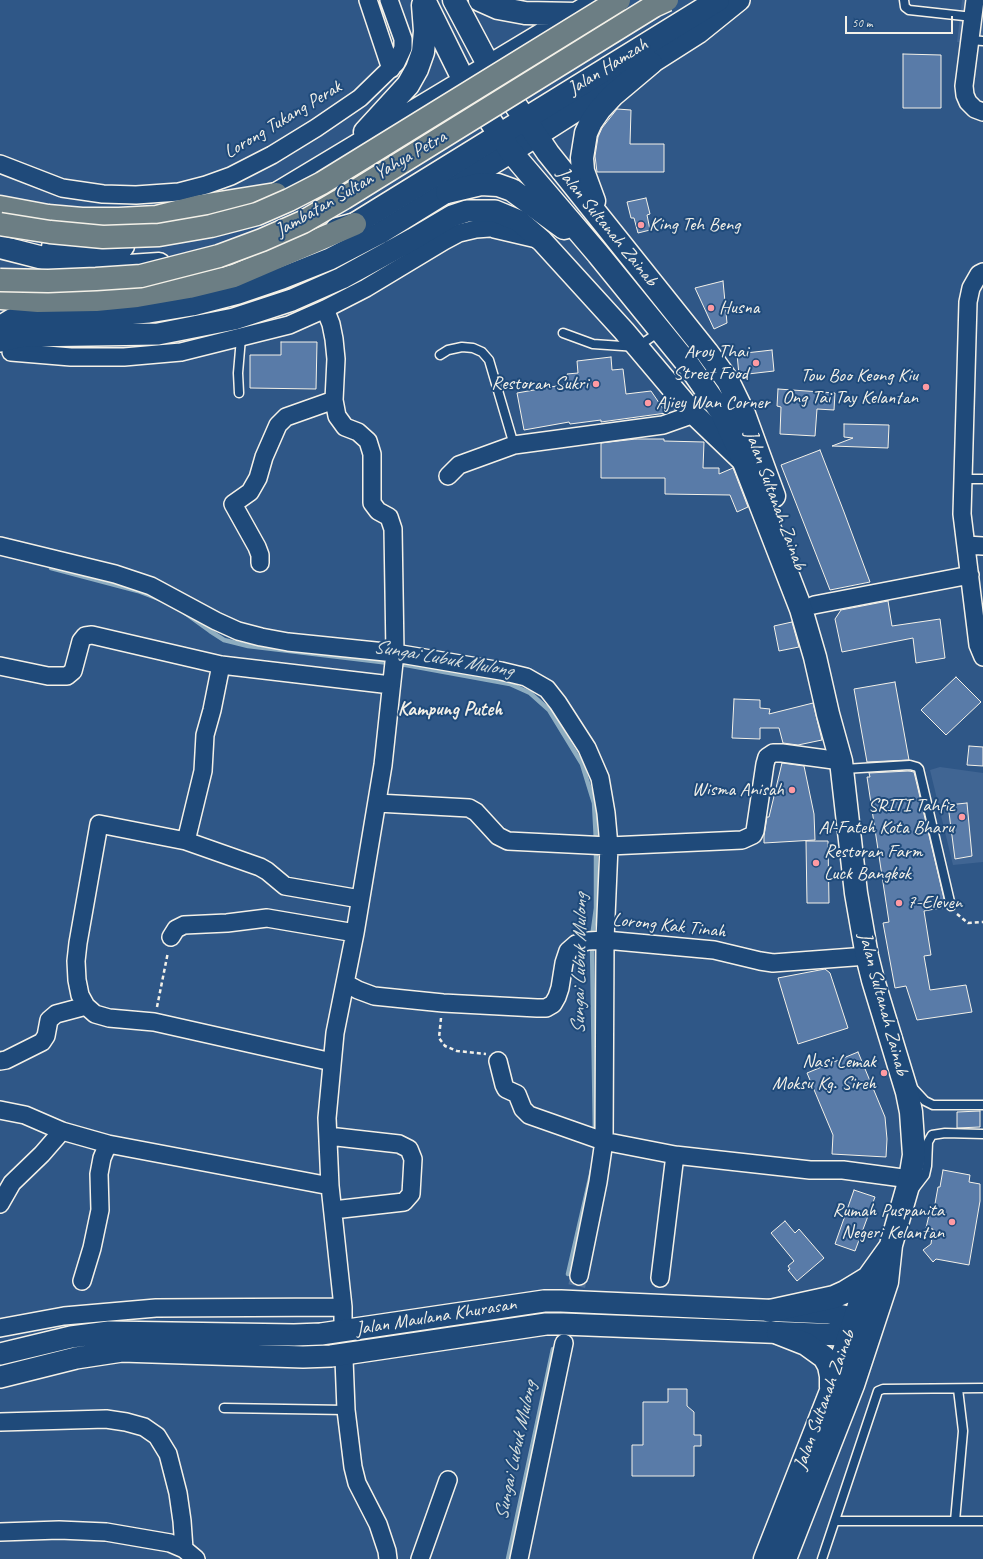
<!DOCTYPE html>
<html>
<head>
<meta charset="utf-8">
<style>
	body { margin:0 }
	#map { position:relative; width:983px; height:1559px; overflow:hidden; background:#2f5787; font-family:Caveat,sans-serif }
	canvas { display:block }
	.scale { position:absolute; left:845px; top:16px; width:108px; height:18px; box-sizing:border-box; border:2px solid #f4f1e8; border-top:0; padding-left:5px; font-size:12px; line-height:14px; white-space:nowrap; color:#f4f1e8; -webkit-text-stroke:3px #1f4a7a; paint-order:stroke }
</style>
</head>
<body>
<div id="map">
<canvas width="983" height="1559"></canvas>
<div class="scale">50 m</div>
</div>
<script>
const context = document.querySelector('canvas').getContext('2d');
context.lineJoin = 'round';
function fillPath(path, color) { context.fillStyle = color; context.fill(path, 'evenodd'); }
const poly = rows => new Path2D(rows.map(r => 'M' + r).join(''));
function strokePath(path, color, width, dash) { context.strokeStyle = color; context.lineWidth = width; context.lineCap = dash ? 'butt' : 'round'; context.setLineDash(dash || []); context.stroke(path); }
function label(font, color, halo, rows, align = 'center') {
  context.font = font + ' Caveat,sans-serif'; context.lineWidth = 4; context.setLineDash([]); context.textBaseline = 'middle'; context.strokeStyle = halo; context.fillStyle = color; for (const [text, x, y, turn = 0] of rows) {
    context.save(); context.translate(x, y); context.rotate((+turn || 0) * Math.PI / 180); context.textAlign = isNaN(turn) ? turn : align; if (halo) context.strokeText(text, 0, 0); context.fillText(text, 0, 0); context.restore();
  }
}
const built = poly([
	[962,0,983,0,983,45,957,42],
	[940,767,983,773,983,862,953,865,930,770]
]);
const stream = poly([
	[51,568,138,591,159,599],
	[185,613,210,631,224,640,248,646,406,665,510,684,530,693,549,710,582,764,594,803,596,841],
	[592,937,596,908,596,849],
	[592,944,595,1135],
	[568,1274,592,1170],
	[508,1559,553,1349]
]);
const building = poly([
	[903,54,941,55,941,108,903,108,903,54],
	[617,109,631,110,630,144,664,144,664,172,597,172,595,156,598,137,602,128,617,109],
	[646,198,650,214,647,215,650,230,638,233,634,218,631,218,627,202,646,198],
	[723,281,727,323,714,329,695,288,723,281],
	[281,342,317,342,316,389,250,388,250,355,281,355,281,342],
	[772,350,774,371,739,375,737,354,772,350],
	[611,357,612,370,623,369,626,394,651,391,666,413,601,422,601,420,570,424,569,422,524,430,517,393,568,384,567,374,578,373,577,361,611,357],
	[778,389,835,393,834,410,817,409,815,436,780,434,781,407,777,406,778,389],
	[844,424,889,425,888,448,832,446,853,438,844,437,844,424],
	[636,439,664,439,664,441,704,442,703,468,719,468,719,474,733,468,748,507,737,512,730,495,665,494,665,478,601,478,601,443,636,439],
	[820,450,844,512,870,582,830,590,781,465,820,450],
	[888,601,892,626,940,619,945,658,916,663,913,638,842,652,835,619,841,610,888,601],
	[792,622,799,647,779,651,774,626,792,622],
	[956,677,981,702,946,735,921,710,956,677],
	[895,682,909,760,867,762,854,689,895,682],
	[734,699,760,700,760,708,770,709,769,714,813,703,822,740,798,745,783,743,779,728,760,728,760,739,732,738,734,699],
	[969,746,983,747,983,766,967,765,969,746],
	[782,763,804,766,814,814,815,840,764,843,764,836,767,817,769,817,782,763],
	[909,771,914,772,946,907,924,911,931,955,924,956,930,990,966,985,972,1012,917,1020,906,986,895,988,883,923,889,922,867,777,870,777,869,773,909,771],
	[967,803,972,856,955,859,948,805,967,803],
	[806,841,828,841,829,903,807,903,806,841],
	[825,969,830,973,848,1028,798,1044,778,978,825,969],
	[858,1052,885,1117,887,1139,886,1157,832,1154,833,1135,807,1073,858,1052],
	[980,1111,980,1127,957,1128,957,1112,980,1111],
	[943,1170,970,1175,969,1182,980,1184,980,1201,969,1265,936,1259,933,1262,923,1250,931,1244,933,1229,926,1228,929,1215,933,1215,938,1187,940,1187,943,1170],
	[854,1190,875,1197,855,1251,835,1244,854,1190],
	[785,1221,795,1233,799,1229,824,1258,797,1281,788,1270,790,1269,788,1266,794,1261,771,1233,785,1221],
	[668,1389,687,1389,687,1406,694,1412,694,1435,701,1435,701,1446,694,1446,694,1476,632,1476,632,1445,643,1445,643,1402,668,1402,668,1389]
]);
const minorTunnel = poly([
	[566,1335,579,1276]
]);
const path = poly([
	[957,914,968,923,983,922],
	[157,1007,168,952],
	[441,1018,439,1038,445,1046,457,1051,486,1054]
]);
const service = poly([
	[904,0,905,7,909,10,973,17],
	[970,40,983,41],
	[563,333,593,344,637,347,659,332],
	[440,355,448,350,462,347,473,348,482,352,489,360,514,445],
	[239,393,238,373,241,338],
	[963,479,983,479],
	[844,769,910,765,917,767,919,769,951,906],
	[912,1087,925,1101,933,1105,983,1105],
	[915,1188,925,1175,927,1166,928,1142,932,1135,945,1133,983,1134],
	[224,1408,346,1410],
	[835,1521,983,1521],
	[955,1521,963,1431,958,1389],
	[822,1559,878,1391,883,1389,983,1388]
]);
const minor = poly([
	[368,0,391,69],
	[975,0,964,86,965,95,968,102,975,109,983,112],
	[0,164,62,188,103,194,136,195,179,192,206,185,231,176,272,155,316,128,360,98,396,63,403,48,403,39,389,0],
	[494,229,541,240],
	[983,272,979,274,971,288,968,302,962,514,978,645,983,657],
	[325,309,331,324,334,339,336,359,334,400,337,416,345,427,358,432,368,441,372,454,372,503,378,511,389,517,393,529,395,653,383,765,355,933,335,1033,327,1118,330,1186,343,1307,343,1323],
	[11,352,71,357,124,357,181,352,289,325,325,309,366,288,444,241,459,233,476,229,503,227,507,224,510,217],
	[448,476,459,465,514,445,663,425,694,414],
	[966,545,983,546],
	[0,546,115,574,151,586,216,621,238,631,261,637,288,642,395,653,501,671,526,677,547,689,558,703,587,748,600,778,606,813,609,846,605,940,604,1141,598,1182,579,1276],
	[260,563,260,555,257,547,233,504,250,492,258,478,264,457,278,425,286,417,334,400],
	[814,605,970,575],
	[0,666,48,676,67,676,73,671,81,641,85,636,92,635,221,665,391,685],
	[377,803,469,808,476,812,498,836,508,841,609,846,742,840,753,835,755,831,765,764,767,757,773,753,782,753,841,761],
	[186,841,203,771,205,735,212,710,221,665],
	[171,937,176,929,184,925,227,923,267,918,355,933],
	[345,983,358,990,374,996,443,1003,537,1008,546,1008,553,1004,557,997,560,988,564,963,568,951,576,944,588,941,605,940,714,950,760,961,773,963,867,956],
	[0,1061,6,1060,42,1042,46,1036,49,1020,56,1014,86,1006],
	[498,1061,504,1085,506,1089,517,1094,523,1109,529,1115,603,1141,675,1155,810,1170,843,1170,910,1179],
	[332,1062,154,1022,109,1018,95,1014,86,1006,80,995,77,980,76,961,78,943,99,824,186,841,260,867,267,871,285,886,360,899],
	[0,1110,25,1115,62,1131,108,1144,330,1186],
	[328,1136,399,1144,409,1149,413,1159,411,1194,404,1202,333,1210],
	[0,1204,12,1183,42,1154,62,1131],
	[660,1278,675,1155],
	[82,1281,92,1248,100,1210,99,1174,102,1158,108,1144],
	[0,1328,64,1316,156,1308,343,1307],
	[344,1359,346,1410,353,1467,357,1483,378,1524,387,1551,388,1559],
	[0,1422,106,1419,126,1422,144,1427,157,1436,168,1454,178,1493,182,1521,184,1549],
	[0,1532,59,1530,106,1532,170,1543,184,1549,196,1559],
	[420,1559,448,1480],
	[519,1559,564,1343]
]);
const tertiary = poly([
	[0,327,11,320,21,316,99,316,149,312,192,305,238,293,282,278,330,259,380,233,511,152,698,33,739,0],
	[0,341,24,336,158,334,234,319,292,300,342,278,413,239,452,216,467,211,495,211,519,221,542,241,624,331,694,414,742,460],
	[0,1354,71,1337,109,1332,294,1335,321,1334,544,1301,561,1301,829,1313,871,1322],
	[0,1377,76,1358,122,1351,303,1357,331,1356,546,1324,563,1324,867,1336]
]);
const secondary = poly([
	[424,0,464,81,511,152,598,254,690,367,722,413,744,462,801,609,815,657,828,714,841,761,856,893,867,956,873,980,907,1092,911,1112,914,1155,910,1179,891,1245,887,1282,853,1385,785,1559],
	[454,0,489,66,548,153,707,352,728,381,744,414,774,496],
	[480,0,498,8,525,13,576,14],
	[365,132,408,85,417,69,423,52,425,31,423,5],
	[447,192,481,184,498,185,512,190,564,228],
	[594,201,583,171,582,158,586,133,591,122,600,109,613,95,651,63],
	[260,204,591,5],
	[337,229,355,224,718,0],
	[0,247,55,261,129,266,159,264],
	[53,247,123,246],
	[770,1311,834,1297,845,1292,868,1278],
	[778,1333,806,1344,824,1357,829,1366,831,1376,831,1387],
	[765,1559,831,1391,868,1278,891,1246]
]);
const trunk = poly([
	[0,207,48,216,82,219,119,219,157,217,201,206,276,194],
	[0,298,38,301,96,300,137,296,189,287,234,276,355,224]
]);
const trunkBridge = poly([
	[0,224,50,232,103,237,159,235,211,226,257,214,289,200,322,183,619,0],
	[0,280,48,281,96,279,141,276,219,256,262,240,303,222,344,198,654,6,667,0]
]);
const markers = [
	[641,225,4,"#ff9aa2"],
	[711,308,4,"#ff9aa2"],
	[756,363,4,"#ff9aa2"],
	[596,384,4,"#ff9aa2"],
	[926,387,4,"#ff9aa2"],
	[648,403,4,"#ff9aa2"],
	[792,790,4,"#ff9aa2"],
	[962,817,4,"#ff9aa2"],
	[816,863,4,"#ff9aa2"],
	[899,903,4,"#ff9aa2"],
	[884,1073,4,"#ff9aa2"],
	[952,1222,4,"#ff9aa2"]
];
const streetNames = [
	["Jalan Hamzah",608,67,-32],
	["Lorong Tukang Perak",283,120,-31],
	["Jambatan Sultan Yahya Petra",361,184,-30],
	["Jalan Sultanah Zainab",607,227,51],
	["Jalan Sultanah Zainab",775,500,70],
	["Lorong Kak Tinah",669,926,6],
	["Jalan Sultanah Zainab",883,1004,75],
	["Jalan Maulana Khurasan",436,1317,-9],
	["Jalan Sultanah Zainab",825,1400,-70]
];
const poiNames = [
	["King Teh Beng",649,225,"left"],
	["Husna",719,308,"left"],
	["Aroy Thai",748,352],
	["Street Food",748,374],
	["Tow Boo Keong Kiu",918,376],
	["Ong Tai Tay Kelantan",918,398],
	["Restoran Sukri",588,384],
	["Ajiey Wan Corner",656,403,"left"],
	["Wisma Anisah",784,790],
	["SRITI Tahfiz",954,806],
	["Al-Fateh Kota Bharu",954,828],
	["Restoran Farm",824,852,"left"],
	["Luck Bangkok",824,874,"left"],
	["7-Eleven",907,903,"left"],
	["Nasi Lemak",876,1062],
	["Moksu Kg. Sireh",876,1084],
	["Rumah Puspanita",944,1211],
	["Negeri Kelantan",944,1233]
];
const waterNames = [
	["Sungai Lubuk Mulong",443,659,10],
	["Sungai Lubuk Mulong",580,964,-89],
	["Sungai Lubuk Mulong",516,1451,-78]
];
const neighbourhoodNames = [
	["Kampung Puteh",450,710]
];
fillPath(built, '#406593');
strokePath(stream, '#8eadc0', 4.5);
fillPath(building, '#597ba8');
strokePath(building, '#f4f1e8', 1);
strokePath(minorTunnel, '#4d6e96', 17, [17, 8]);
strokePath(service, '#f4f1e8', 11);
strokePath(minor, '#f4f1e8', 20);
strokePath(tertiary, '#f4f1e8', 24);
strokePath(secondary, '#f4f1e8', 25);
strokePath(trunk, '#f4f1e8', 25);
strokePath(path, '#f4f1e8', 2.5, [4, 3]);
strokePath(service, '#1f4a7a', 8);
strokePath(minor, '#1f4a7a', 17);
strokePath(tertiary, '#1f4a7a', 21);
strokePath(secondary, '#1f4a7a', 22);
strokePath(trunk, '#6c7e84', 22);
strokePath(trunkBridge, '#f4f1e8', 25, []);
strokePath(trunkBridge, '#6c7e84', 22);
for (const [x, y, r, color] of markers) { const dot = new Path2D(); dot.arc(x, y, r, 0, 2 * Math.PI); context.fillStyle = color; context.fill(dot); strokePath(dot, '#1f4a7a', 1.5); }
label('19px', '#f4f1e8', '#1f4a7a', streetNames);
label('19px', '#f4f1e8', '#1f4a7a', poiNames, 'right');
label('italic 20px', '#dae0de', '#1f4a7a', waterNames);
label('bold 20px', '#f4f1e8', '#1f4a7a', neighbourhoodNames);
</script>
</body>
</html>
